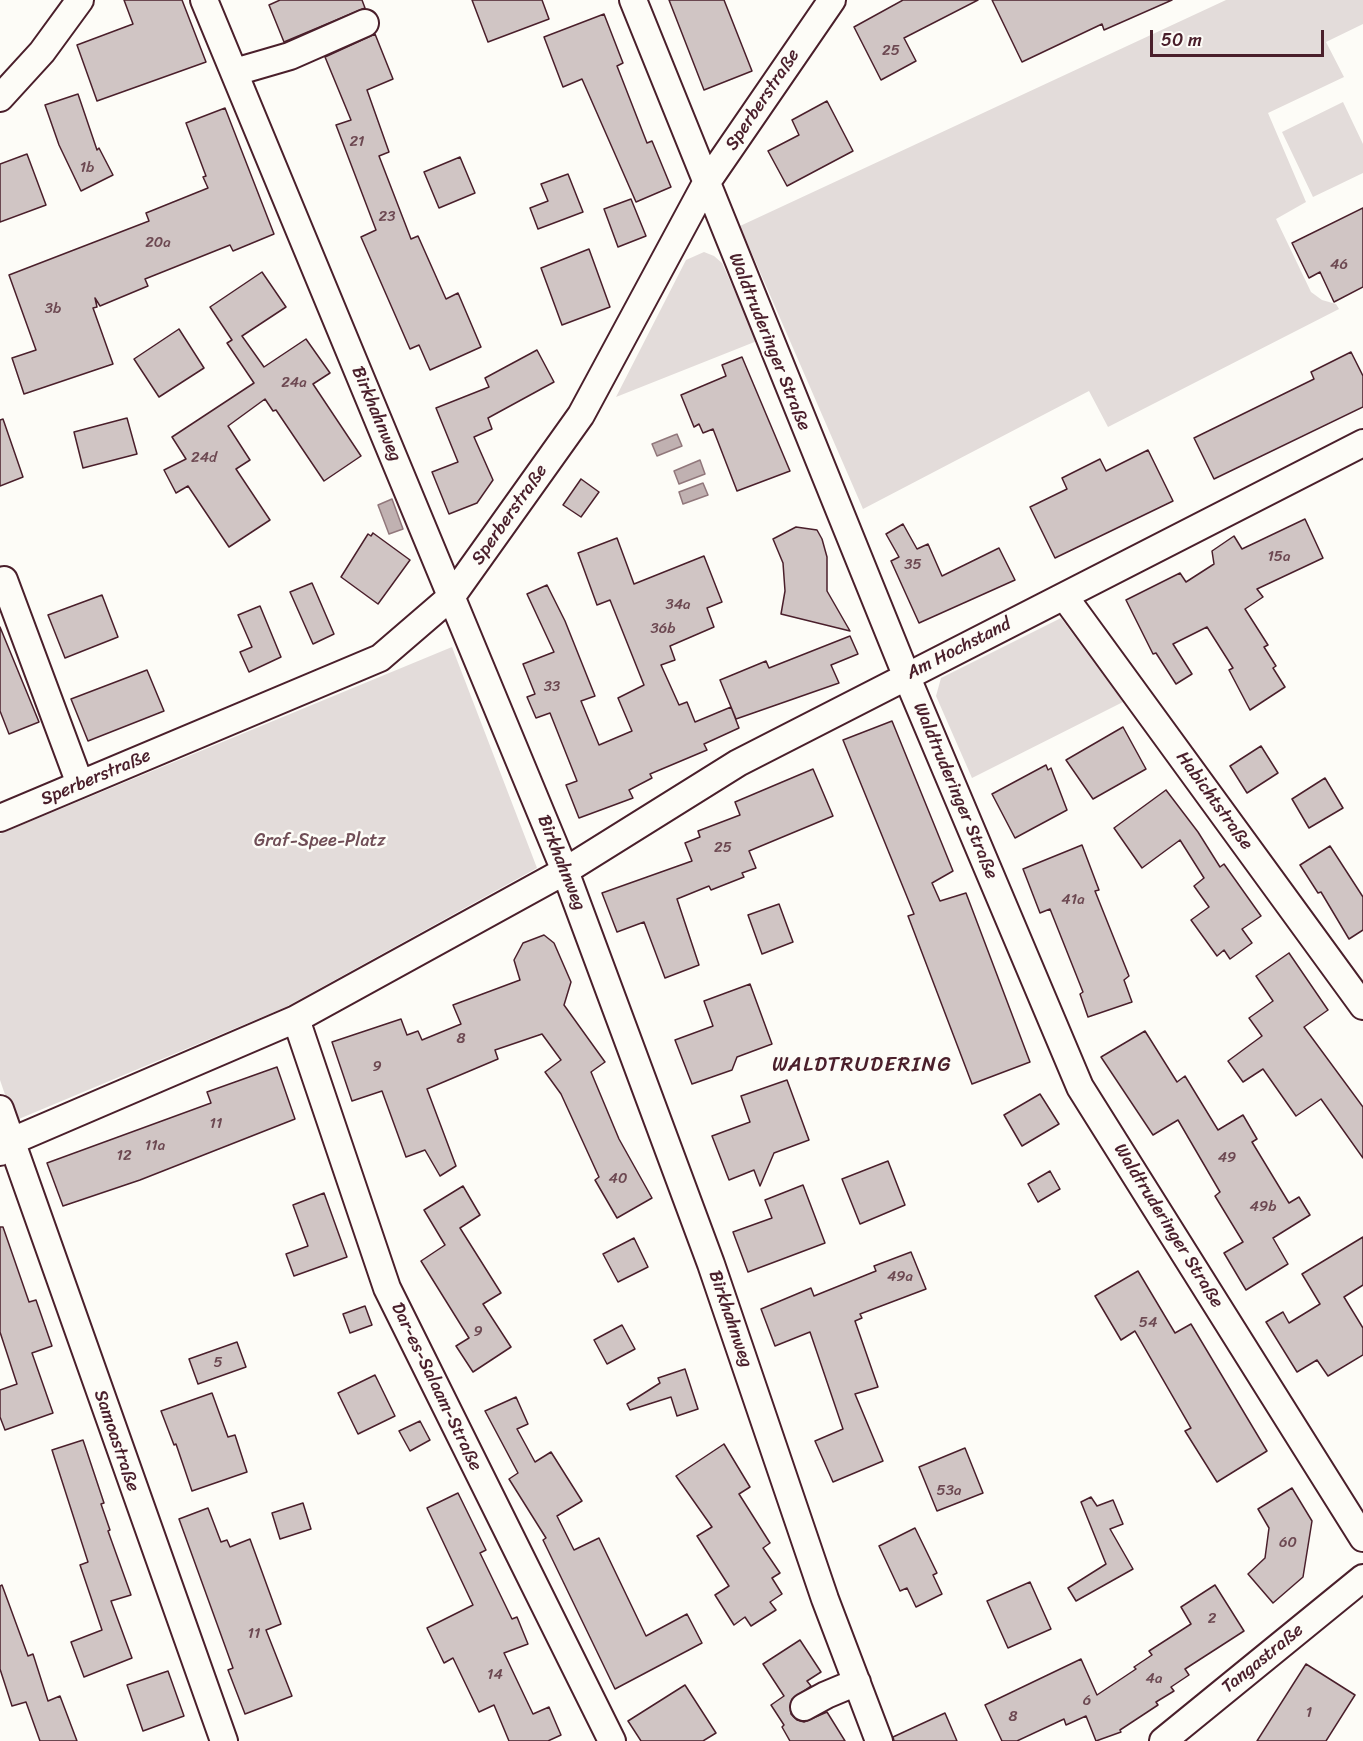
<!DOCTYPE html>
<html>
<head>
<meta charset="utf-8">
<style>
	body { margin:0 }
	#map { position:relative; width:1363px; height:1741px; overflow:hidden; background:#fdfcf7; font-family:Sriracha,sans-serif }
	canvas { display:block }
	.scale { position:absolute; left:1150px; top:30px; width:174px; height:27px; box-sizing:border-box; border:3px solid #4a1f2b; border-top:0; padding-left:8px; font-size:18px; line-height:21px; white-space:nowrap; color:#4a1f2b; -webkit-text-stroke:4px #fdfcf7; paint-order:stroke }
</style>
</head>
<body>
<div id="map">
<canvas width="1363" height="1741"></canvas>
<div class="scale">50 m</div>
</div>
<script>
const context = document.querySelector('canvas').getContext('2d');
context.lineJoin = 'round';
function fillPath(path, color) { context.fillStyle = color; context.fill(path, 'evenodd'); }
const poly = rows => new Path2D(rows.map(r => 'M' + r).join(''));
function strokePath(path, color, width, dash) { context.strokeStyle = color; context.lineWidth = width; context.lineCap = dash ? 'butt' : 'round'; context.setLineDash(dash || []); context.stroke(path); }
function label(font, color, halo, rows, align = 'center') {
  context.font = font + ' Sriracha,sans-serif'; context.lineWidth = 5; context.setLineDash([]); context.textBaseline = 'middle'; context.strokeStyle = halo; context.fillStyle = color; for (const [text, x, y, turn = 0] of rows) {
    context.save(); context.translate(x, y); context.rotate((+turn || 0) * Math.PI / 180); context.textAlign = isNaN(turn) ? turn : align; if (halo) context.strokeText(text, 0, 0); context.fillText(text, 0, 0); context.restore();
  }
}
const green = poly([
	[1226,0,1363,0,1363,24,1326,42,1344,77,1268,113,1306,202,1276,219,1311,292,1322,300,1336,304,1339,309,1108,427,1089,391,863,509,740,226],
	[1343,102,1363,144,1363,173,1313,197,1282,132],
	[704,252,714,256,722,263,757,341,616,397,686,260],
	[1061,618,1123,702,972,778,936,696,941,678],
	[452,647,537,868,286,1007,14,1121,0,1080,0,834]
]);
const water = poly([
	[677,434,682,446,657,456,652,444,677,434],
	[700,460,705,474,679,484,674,471,700,460],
	[703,483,708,495,683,504,679,492,703,483],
	[392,499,403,529,389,534,378,505,392,499]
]);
const building = poly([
	[124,0,182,0,206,62,97,101,77,45,133,24,124,0],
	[280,0,362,0,365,8,284,42,269,5,280,0],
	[472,0,542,0,549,19,488,42,472,0],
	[669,0,724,0,752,71,704,90,669,0],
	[903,0,978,0,904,38,916,61,881,80,854,27,903,0],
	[992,0,1172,0,1104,30,1102,24,1022,62,992,0],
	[604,14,623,63,617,66,647,143,652,141,671,187,636,202,582,79,563,87,544,37,604,14],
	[375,34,393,79,367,90,389,152,379,156,411,239,418,236,446,299,458,293,481,347,430,370,419,345,410,349,361,237,376,230,336,125,351,120,325,57,375,34],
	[78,94,97,150,99,148,113,175,81,191,59,145,45,105,78,94],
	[827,101,853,151,787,186,768,151,799,135,792,120,827,101],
	[225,108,274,234,233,251,230,245,145,279,148,286,100,306,95,298,97,307,93,308,113,364,24,394,12,358,36,350,9,275,149,221,146,213,208,188,203,177,206,176,186,123,225,108],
	[27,154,46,205,0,222,0,164,27,154],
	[460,157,475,193,439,208,424,172,460,157],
	[568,174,583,212,538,229,530,208,548,201,541,184,568,174],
	[631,199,646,236,618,247,604,209,631,199],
	[1363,208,1363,287,1334,302,1320,272,1309,278,1292,243,1363,208],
	[589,249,610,307,562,325,541,268,589,249],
	[262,272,286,307,242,336,264,367,306,339,330,373,313,384,361,456,324,481,276,410,273,411,265,399,228,426,250,460,236,469,270,520,229,547,188,486,176,493,164,470,186,459,172,437,254,383,227,343,232,340,210,307,262,272],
	[179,329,204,368,159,397,134,359,179,329],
	[537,350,554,382,488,418,492,429,474,437,493,480,477,503,449,514,432,472,458,462,436,408,489,387,485,378,537,350],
	[1351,352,1363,376,1363,407,1214,479,1194,438,1314,379,1311,372,1351,352],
	[742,357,790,471,737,491,713,429,703,433,699,424,694,427,681,395,726,376,722,365,742,357],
	[127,418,137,454,83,468,74,432,127,418],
	[3,419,23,477,0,486,0,420,3,419],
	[1148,450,1173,501,1055,558,1030,507,1067,489,1062,478,1100,459,1106,471,1148,450],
	[581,479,599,492,581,517,563,505,581,479],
	[1305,519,1323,558,1257,589,1263,597,1245,609,1268,645,1264,647,1276,666,1273,668,1285,687,1250,710,1229,670,1233,668,1207,627,1173,644,1192,674,1176,684,1156,653,1153,654,1126,600,1180,573,1186,582,1214,564,1212,551,1234,536,1242,549,1305,519],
	[903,524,917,549,928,544,942,576,999,548,1015,580,919,623,891,561,899,557,886,534,903,524],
	[796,527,817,530,822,539,827,557,827,591,850,631,781,614,785,591,783,563,773,539,796,527],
	[373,533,410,560,378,604,341,577,368,534,371,536,373,533],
	[617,538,634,584,704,556,722,602,707,608,714,627,670,646,675,660,661,665,679,705,687,702,695,722,731,707,739,728,704,744,707,750,650,774,652,778,629,790,633,798,579,818,566,785,577,781,550,713,536,718,527,697,535,694,523,664,554,652,527,594,547,585,565,621,595,696,581,701,599,745,632,731,618,698,644,685,610,600,597,605,578,553,617,538],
	[312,583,334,634,313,644,290,592,312,583],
	[102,595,118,637,65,658,48,615,102,595],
	[260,606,281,657,249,672,240,652,252,647,238,615,260,606],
	[0,627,39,722,9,734,0,711,0,627],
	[850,636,858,654,831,665,839,683,736,719,720,680,766,661,769,668,850,636],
	[147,670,164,711,88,741,71,699,147,670],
	[892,721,953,871,932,883,940,901,966,893,1030,1062,972,1084,908,916,914,914,843,740,892,721],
	[1123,727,1146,769,1093,799,1066,760,1123,727],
	[1261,746,1278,773,1247,793,1230,766,1261,746],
	[1046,765,1048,770,1051,768,1067,810,1015,838,992,794,1046,765],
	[813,769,833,816,749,851,756,868,742,873,744,877,711,890,709,886,677,899,699,965,665,978,644,922,617,932,602,893,692,861,685,843,700,837,698,831,740,815,735,802,813,769],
	[1325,778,1343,808,1309,828,1292,799,1325,778],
	[1166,790,1198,832,1220,867,1224,864,1261,916,1242,929,1252,943,1230,959,1224,950,1217,956,1191,920,1209,907,1194,886,1204,878,1180,840,1142,868,1114,828,1166,790],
	[1082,845,1099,890,1095,891,1129,976,1124,980,1132,1002,1088,1017,1080,994,1083,992,1050,909,1040,913,1023,869,1082,845],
	[1330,846,1363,897,1363,930,1349,939,1321,892,1318,893,1300,865,1330,846],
	[779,904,793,942,762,954,748,915,779,904],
	[544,935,554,943,571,982,564,1005,605,1062,591,1072,619,1139,652,1198,617,1218,595,1180,599,1177,561,1094,545,1072,561,1060,542,1034,495,1050,498,1059,427,1089,456,1166,440,1176,425,1150,406,1157,382,1091,352,1101,332,1042,401,1019,407,1035,418,1031,422,1040,461,1024,453,1005,520,980,514,960,523,943,544,935],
	[1289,953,1328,1010,1304,1027,1363,1107,1363,1158,1321,1099,1296,1116,1263,1069,1243,1082,1228,1061,1262,1036,1249,1018,1273,1001,1256,976,1289,953],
	[750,984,772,1044,737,1057,732,1070,692,1084,675,1040,713,1026,704,1001,750,984],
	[1145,1031,1177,1082,1185,1076,1218,1130,1243,1115,1257,1139,1252,1142,1289,1203,1299,1197,1310,1215,1273,1238,1288,1264,1246,1290,1224,1253,1243,1242,1215,1196,1220,1192,1178,1120,1153,1135,1101,1057,1145,1031],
	[277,1067,295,1119,140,1180,63,1206,47,1163,211,1103,207,1092,277,1067],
	[787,1080,809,1140,774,1153,760,1186,754,1170,729,1180,712,1136,750,1122,741,1096,787,1080],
	[1040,1094,1059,1124,1022,1146,1004,1115,1040,1094],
	[888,1161,905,1205,860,1224,842,1179,888,1161],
	[1050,1171,1060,1189,1038,1202,1028,1184,1050,1171],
	[803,1185,825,1243,748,1272,733,1232,772,1218,765,1200,803,1185],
	[463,1186,480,1215,460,1228,501,1293,483,1304,511,1347,473,1372,456,1346,469,1338,421,1261,445,1245,424,1210,463,1186],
	[324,1193,347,1257,294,1276,286,1254,308,1246,293,1205,324,1193],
	[0,1227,3,1227,29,1302,36,1300,52,1346,32,1353,53,1413,5,1430,0,1417,0,1390,17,1384,0,1332,0,1227],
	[1363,1237,1363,1285,1344,1297,1363,1328,1363,1355,1328,1376,1317,1360,1297,1372,1266,1322,1283,1312,1289,1323,1320,1304,1302,1274,1363,1237],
	[634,1238,648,1267,618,1282,603,1254,634,1238],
	[911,1252,926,1289,860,1314,862,1318,855,1321,878,1387,855,1394,883,1461,833,1482,815,1441,843,1429,810,1332,775,1346,761,1309,811,1288,814,1296,876,1271,874,1266,911,1252],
	[1138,1271,1175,1333,1191,1324,1267,1451,1217,1482,1185,1431,1191,1428,1135,1331,1121,1340,1095,1296,1138,1271],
	[365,1306,372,1325,350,1333,343,1314,365,1306],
	[622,1325,635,1349,607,1364,594,1340,622,1325],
	[237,1342,246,1367,198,1384,189,1359,237,1342],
	[685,1369,698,1409,677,1416,671,1397,630,1410,627,1404,660,1383,658,1378,685,1369],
	[375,1375,395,1416,358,1434,338,1393,375,1375],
	[212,1393,228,1437,235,1435,247,1472,192,1491,176,1444,174,1445,161,1411,212,1393],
	[516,1397,528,1424,517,1429,535,1462,551,1452,582,1501,557,1516,574,1550,599,1538,646,1636,687,1614,702,1643,615,1689,543,1540,546,1538,509,1479,518,1473,485,1411,516,1397],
	[420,1421,430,1440,410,1451,399,1431,420,1421],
	[83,1440,104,1503,101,1504,110,1530,108,1531,131,1595,111,1601,132,1658,84,1677,71,1642,102,1630,80,1565,88,1562,52,1450,83,1440],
	[724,1444,750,1487,739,1494,770,1543,763,1548,780,1573,772,1578,782,1594,770,1602,776,1610,751,1626,745,1617,734,1625,715,1595,729,1586,697,1536,712,1527,676,1476,724,1444],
	[965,1448,983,1493,937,1511,919,1467,965,1448],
	[1292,1488,1312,1521,1303,1577,1273,1603,1248,1574,1265,1558,1269,1528,1258,1509,1292,1488],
	[458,1493,486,1550,480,1553,512,1619,517,1617,528,1644,504,1653,533,1714,549,1707,561,1735,548,1741,509,1741,494,1705,479,1712,453,1658,444,1663,427,1628,473,1605,427,1508,458,1493],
	[1091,1497,1097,1506,1113,1500,1123,1524,1110,1529,1133,1569,1076,1601,1068,1588,1106,1564,1081,1502,1091,1497],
	[303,1503,311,1529,280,1539,272,1513,303,1503],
	[208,1508,221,1542,227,1540,230,1547,250,1539,281,1624,266,1630,292,1696,245,1714,228,1670,233,1668,179,1519,208,1508],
	[915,1528,937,1573,933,1575,942,1594,916,1607,907,1588,900,1591,879,1546,915,1528],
	[1030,1582,1051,1629,1008,1648,987,1601,1030,1582],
	[2,1585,28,1656,33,1654,48,1701,60,1696,77,1741,40,1741,26,1702,12,1706,0,1669,0,1586,2,1585],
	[1215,1585,1244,1631,1185,1669,1189,1675,1171,1687,1174,1691,1156,1702,1158,1705,1120,1730,1121,1732,1096,1741,1086,1716,1066,1725,1064,1719,1017,1741,1002,1741,985,1705,1081,1659,1097,1695,1136,1669,1134,1667,1152,1655,1149,1651,1191,1624,1181,1607,1215,1585],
	[800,1640,821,1672,807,1681,811,1686,792,1699,791,1714,797,1720,804,1722,827,1712,845,1741,790,1741,782,1727,784,1725,771,1705,784,1696,763,1664,800,1640],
	[1306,1664,1355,1695,1326,1741,1257,1741,1306,1664],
	[168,1671,184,1716,143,1731,127,1685,168,1671],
	[685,1685,716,1733,703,1741,641,1741,628,1721,685,1685],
	[945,1713,957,1741,894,1741,893,1737,945,1713]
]);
const minor = poly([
	[204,0,565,871,711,1264,825,1599,879,1741],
	[633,0,906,675,1080,1087,1363,1538],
	[235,72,290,56,365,23],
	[0,98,42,52,80,0],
	[4,580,80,784],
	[1064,596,1363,1006],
	[0,818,380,658,452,596,581,415,705,185,832,0],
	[296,1019,387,1288,612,1741],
	[0,1109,224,1741],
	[0,1152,19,1138,296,1019,565,871,738,763,1363,443],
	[804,1707,826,1695,857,1682],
	[1163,1741,1363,1578]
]);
const numberNames = [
	["25",891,51],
	["21",357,142],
	["1b",87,168],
	["23",387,217],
	["20a",158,243],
	["46",1339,265],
	["3b",53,309],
	["24a",294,383],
	["24d",204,458],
	["15a",1279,557],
	["35",913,565],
	["34a",678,605],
	["36b",663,629],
	["33",552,687],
	["25",723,848],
	["41a",1073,900],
	["8",461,1039],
	["9",377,1067],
	["11",216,1124],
	["11a",155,1146],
	["12",124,1156],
	["49",1227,1158],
	["40",618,1179],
	["49b",1263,1207],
	["49a",900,1277],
	["54",1148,1323],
	["9",478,1332],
	["5",218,1363],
	["53a",949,1491],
	["60",1288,1543],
	["2",1212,1619],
	["11",254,1634],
	["14",495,1675],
	["4a",1154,1679],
	["6",1087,1701],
	["1",1309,1713],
	["8",1013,1717]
];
const streetNames = [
	["Sperberstraße",763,100,-56],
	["Waldtruderinger Straße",769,342,68],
	["Birkhahnweg",376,414,67],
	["Sperberstraße",510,515,-55],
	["Am Hochstand",959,649,-27],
	["Sperberstraße",96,778,-23],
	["Waldtruderinger Straße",955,791,67],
	["Habichtstraße",1214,801,54],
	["Birkhahnweg",561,863,68],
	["Waldtruderinger Straße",1168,1226,58],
	["Birkhahnweg",730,1319,71],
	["Dar-es-Salaam-Straße",436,1387,64],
	["Samoastraße",116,1441,71],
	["Tangastraße",1263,1659,-39]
];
const parkNames = [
	["Graf-Spee-Platz",320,841]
];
const quarterNames = [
	["WALDTRUDERING",862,1066]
];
fillPath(green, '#e3dcda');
fillPath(water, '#c0b1b1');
strokePath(water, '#91777b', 1.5);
fillPath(building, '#d0c5c4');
strokePath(building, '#4a1f2b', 1.5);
strokePath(minor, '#4a1f2b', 30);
strokePath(minor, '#fdfcf7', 26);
label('15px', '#6c4851', null, numberNames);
label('18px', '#4a1f2b', '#fdfcf7', streetNames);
label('18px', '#704e57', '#fdfcf7', parkNames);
context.letterSpacing = '1.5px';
label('21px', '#4a1f2b', '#fdfcf7', quarterNames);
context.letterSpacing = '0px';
</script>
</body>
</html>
